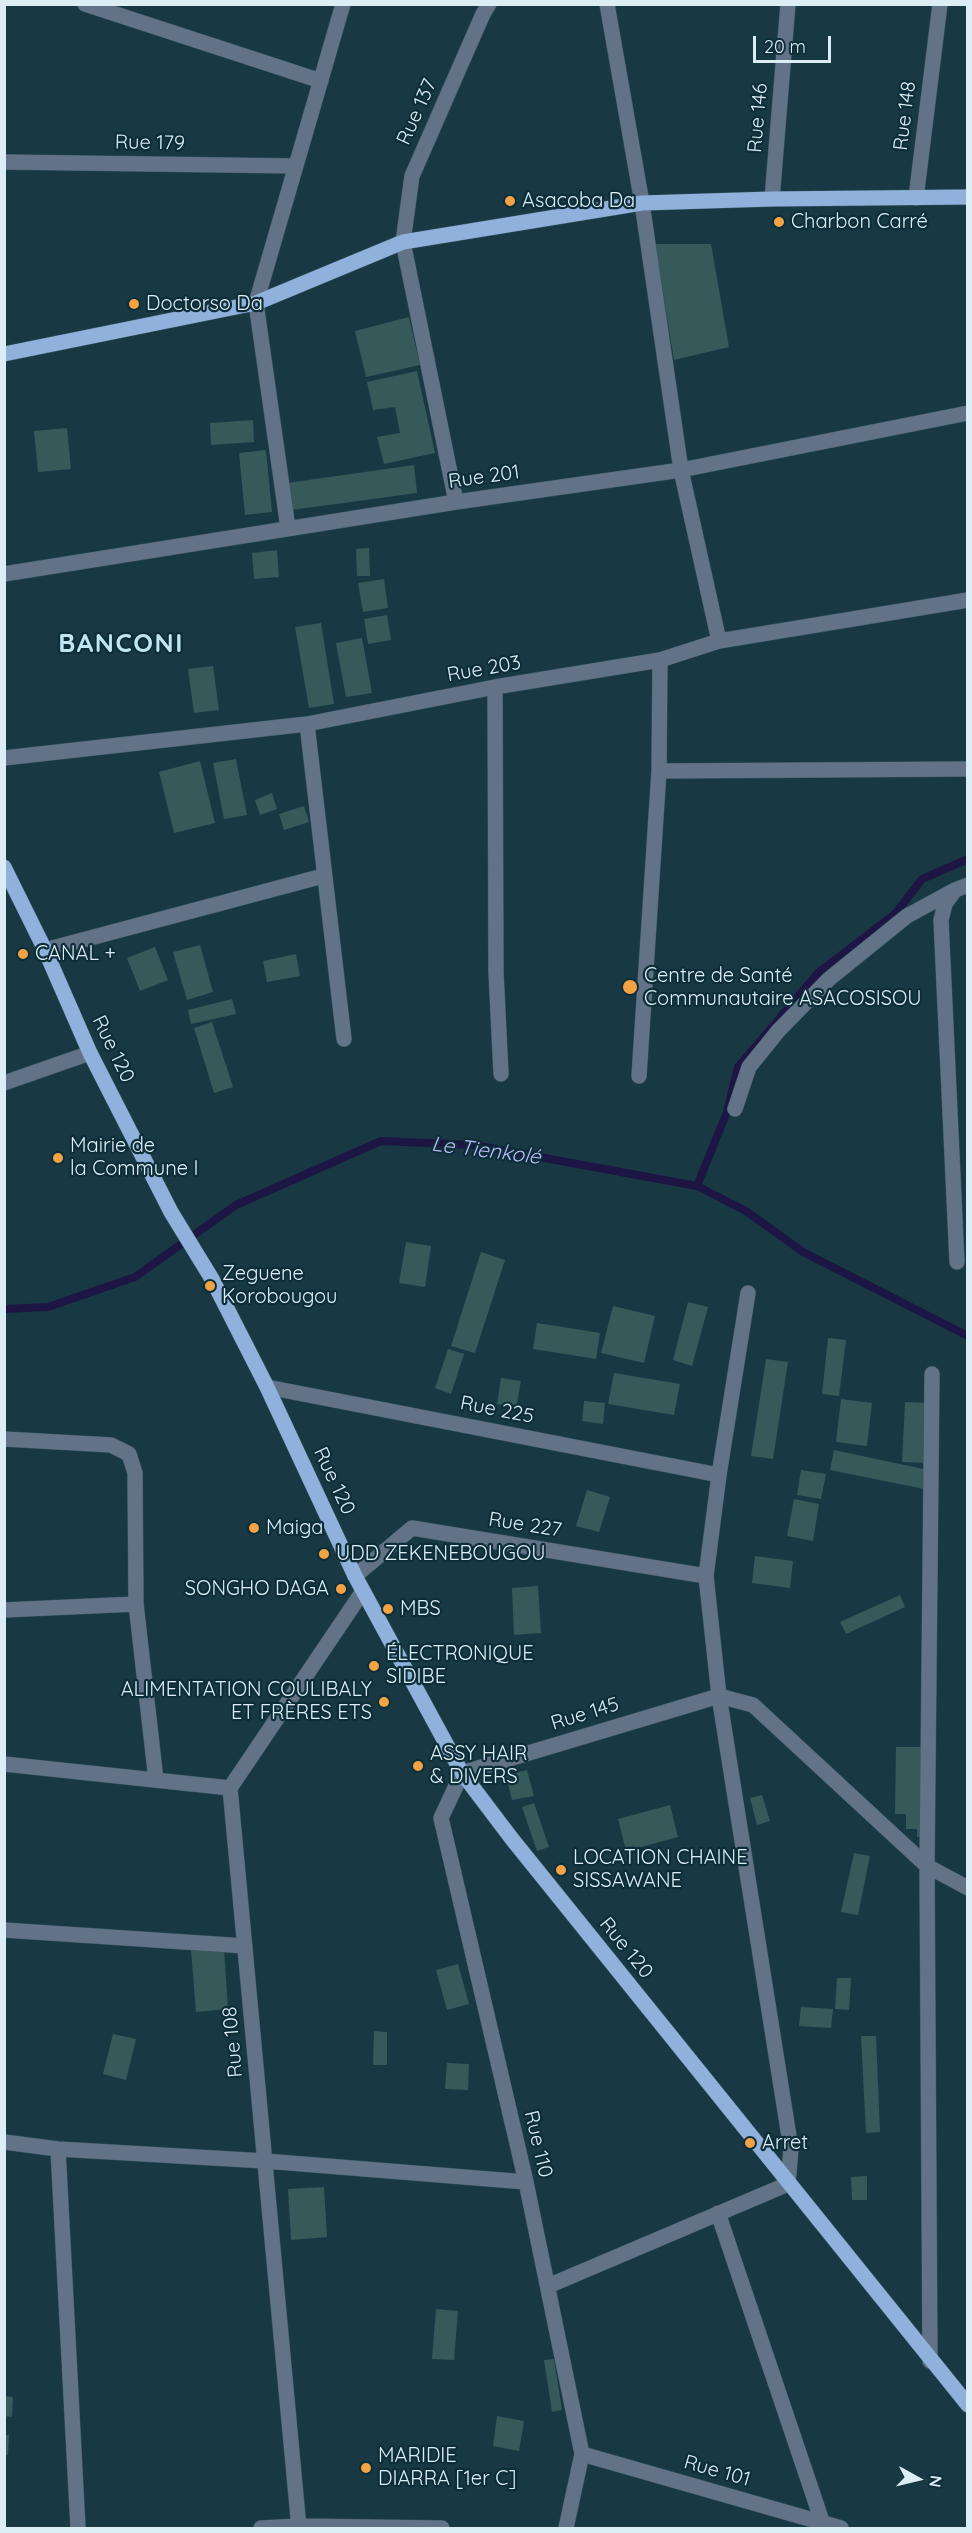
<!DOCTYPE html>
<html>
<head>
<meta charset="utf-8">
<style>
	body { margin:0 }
	#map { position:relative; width:972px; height:2533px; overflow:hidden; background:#183944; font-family:Quicksand,sans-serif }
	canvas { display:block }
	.frame { position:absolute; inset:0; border:6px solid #dceef5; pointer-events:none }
	.north { position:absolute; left:888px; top:2449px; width:60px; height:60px; -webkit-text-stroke:4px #0d2e39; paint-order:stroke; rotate:98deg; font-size:16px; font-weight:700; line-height:24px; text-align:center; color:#dceef5 }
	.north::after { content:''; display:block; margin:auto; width:21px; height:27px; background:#dceef5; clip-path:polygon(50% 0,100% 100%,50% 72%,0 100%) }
	.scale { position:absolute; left:753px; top:36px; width:78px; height:27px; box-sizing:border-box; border:3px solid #dceef5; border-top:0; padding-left:8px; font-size:18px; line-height:21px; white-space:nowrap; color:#dceef5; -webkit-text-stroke:4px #0d2e39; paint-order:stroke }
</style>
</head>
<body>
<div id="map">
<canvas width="972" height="2533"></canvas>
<div class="frame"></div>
<div class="north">N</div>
<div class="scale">20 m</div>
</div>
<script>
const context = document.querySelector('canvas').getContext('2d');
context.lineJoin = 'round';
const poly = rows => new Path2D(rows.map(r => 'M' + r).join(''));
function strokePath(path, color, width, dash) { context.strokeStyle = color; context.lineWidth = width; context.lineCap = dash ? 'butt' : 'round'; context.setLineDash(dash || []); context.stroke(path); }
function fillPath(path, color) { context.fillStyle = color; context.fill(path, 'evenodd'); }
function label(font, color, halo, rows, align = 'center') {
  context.font = font + ' Quicksand,sans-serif'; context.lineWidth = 4.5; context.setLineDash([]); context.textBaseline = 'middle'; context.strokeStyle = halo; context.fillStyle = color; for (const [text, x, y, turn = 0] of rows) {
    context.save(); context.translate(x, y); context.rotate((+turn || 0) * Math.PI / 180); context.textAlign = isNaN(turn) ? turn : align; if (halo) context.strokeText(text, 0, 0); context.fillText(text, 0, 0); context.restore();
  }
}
const stream = poly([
	[697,1186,727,1112,738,1067,818,973,895,914,922,879,968,859],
	[4,1309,48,1307,135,1277,236,1205,381,1141,474,1145,697,1186,746,1211,803,1252,968,1336]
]);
const building = poly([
	[655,244,711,244,729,347,674,360],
	[409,317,420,365,366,377,355,331],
	[417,371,435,453,384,464,377,437,400,433,395,407,373,410,367,382],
	[253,420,254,442,211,445,210,423],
	[67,428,71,469,38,472,34,431],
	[266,450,272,512,245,515,239,453],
	[414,465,417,493,284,511,280,484],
	[369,548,370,576,357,576,356,549],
	[277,550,279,577,254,579,252,553],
	[384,579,388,608,363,612,358,583],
	[387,615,391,640,368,644,364,619],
	[321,623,334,704,309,708,295,627],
	[362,638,372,693,346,697,336,643],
	[213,666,219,710,194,713,188,669],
	[236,759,247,815,224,819,213,763],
	[200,761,215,823,174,833,159,772],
	[272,793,277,809,260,815,255,800],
	[304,806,309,822,284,830,279,814],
	[200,945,213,992,187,1000,173,952],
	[155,947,168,980,140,991,127,958],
	[296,954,300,976,267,982,263,961],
	[232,999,236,1014,191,1024,188,1010],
	[212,1022,233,1087,214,1093,194,1028],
	[406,1242,431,1246,425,1287,399,1283],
	[481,1252,505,1260,475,1353,451,1346],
	[688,1302,708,1307,692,1366,673,1360],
	[613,1306,655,1316,644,1363,601,1353],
	[537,1323,600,1333,596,1359,533,1349],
	[828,1338,846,1340,839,1396,822,1394],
	[448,1349,464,1354,451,1394,435,1388],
	[766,1359,788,1362,773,1459,751,1456],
	[614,1373,680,1384,674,1415,608,1404],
	[501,1378,521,1381,516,1408,497,1404],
	[841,1399,872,1403,867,1446,836,1442],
	[584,1401,605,1403,603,1424,582,1421],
	[905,1402,929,1403,927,1463,902,1462],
	[834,1450,928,1470,924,1489,830,1470],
	[801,1470,826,1474,821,1499,797,1495],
	[587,1490,610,1497,599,1532,576,1526],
	[794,1499,819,1504,813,1541,787,1536],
	[755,1556,793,1561,790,1588,752,1583],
	[538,1586,541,1633,514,1635,512,1588],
	[900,1595,905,1607,846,1634,840,1622],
	[896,1747,921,1747,920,1837,917,1837,917,1829,906,1829,906,1814,895,1814],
	[527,1770,534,1796,512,1800,506,1775],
	[762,1795,770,1821,757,1825,750,1798],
	[534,1803,549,1847,537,1851,522,1807],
	[670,1805,678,1837,626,1851,618,1819],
	[854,1853,870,1856,858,1915,841,1912],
	[224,1948,228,2009,196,2012,191,1950],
	[458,1964,469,2004,447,2010,436,1970],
	[837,1978,851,1978,849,2010,835,2009],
	[801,2007,833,2009,831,2028,799,2026],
	[374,2031,387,2032,387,2065,373,2065],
	[113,2034,136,2039,126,2080,103,2074],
	[861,2036,876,2036,880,2132,866,2133],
	[447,2063,469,2064,468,2090,445,2089],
	[867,2176,867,2200,852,2200,851,2177],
	[324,2187,327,2237,291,2240,288,2189],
	[436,2309,458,2311,454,2360,432,2359],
	[554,2359,562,2410,552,2412,544,2360],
	[4,2396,13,2397,12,2417,4,2416],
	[497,2416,524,2421,519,2451,493,2446],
	[4,2435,9,2435,8,2455,4,2454]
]);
const minor = poly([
	[85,4,321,81],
	[607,4,642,203,681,470,719,641],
	[4,162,295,166],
	[916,198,940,4],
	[772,199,788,4],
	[456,502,403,242,412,176,483,14,489,4],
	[288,528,256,303,343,4],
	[4,574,456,502,681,470,968,413],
	[495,687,496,972,501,1074],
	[307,724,344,1039],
	[4,758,307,724,495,687,660,660,719,641,968,600],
	[659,771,968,769],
	[45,950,323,876],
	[639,1076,659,771,660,660],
	[4,1083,90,1053],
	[735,1109,749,1067,779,1030,829,979,907,916,953,891],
	[957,1262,941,920,945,904,955,890,968,885],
	[748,1293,719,1475,706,1576,719,1696,753,1705,927,1866,968,1888],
	[267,1387,719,1475],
	[4,1439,111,1445,129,1454,135,1473,136,1604,156,1780],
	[355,1576,412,1528,706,1576],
	[4,1610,136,1604],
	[4,1764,230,1788],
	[4,1930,245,1946],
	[4,2142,58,2149,265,2161,526,2182],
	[58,2149,78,2528],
	[718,2213,823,2524],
	[548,2286,788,2184,791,2149,719,1696,462,1773,441,1818,526,2182,582,2454,566,2528],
	[930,2361,927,1866,932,1374],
	[582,2454,841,2528],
	[261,2528,299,2526,442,2528],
	[299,2528,230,1788,363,1591]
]);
const major = poly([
	[4,354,256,303,403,242,642,203,772,199,968,197],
	[4,867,45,950,90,1053,171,1212,212,1279,267,1387,355,1576,462,1773,512,1839,968,2405]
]);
const markers = [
	[510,201,6,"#f4a344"],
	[779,222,6,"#f4a344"],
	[134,304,6,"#f4a344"],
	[23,954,6,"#f4a344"],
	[630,987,8,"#f4a344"],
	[58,1158,6,"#f4a344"],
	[210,1286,6,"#f4a344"],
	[254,1528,6,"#f4a344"],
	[324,1554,6,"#f4a344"],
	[341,1589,6,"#f4a344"],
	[388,1609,6,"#f4a344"],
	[374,1666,6,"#f4a344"],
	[384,1702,6,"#f4a344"],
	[418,1766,6,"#f4a344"],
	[561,1870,6,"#f4a344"],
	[750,2143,6,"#f4a344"],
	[366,2468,6,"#f4a344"]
];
const streetNames = [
	["Rue 137",417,112,-66],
	["Rue 148",905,116,-83],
	["Rue 146",758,118,-85],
	["Rue 179",150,143,1],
	["Rue 201",484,477,-8],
	["Rue 203",484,669,-10],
	["Rue 120",113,1049,64],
	["Rue 225",497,1410,11],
	["Rue 120",334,1481,65],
	["Rue 227",525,1525,9],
	["Rue 145",585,1714,-17],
	["Rue 120",626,1948,51],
	["Rue 108",233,2042,-95],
	["Rue 110",538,2144,77],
	["Rue 101",717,2471,16]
];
const poiNames = [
	["Asacoba Da",522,201],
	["Charbon Carré",791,222],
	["Doctorso Da",146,304],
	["CANAL +",35,954],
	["Centre de Santé",644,976],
	["Communautaire ASACOSISOU",644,999],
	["Mairie de",70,1146],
	["la Commune I",70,1169],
	["Zeguene",222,1274],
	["Korobougou",222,1297],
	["Maiga",266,1528],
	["UDD ZEKENEBOUGOU",336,1554],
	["SONGHO DAGA",329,1589,"right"],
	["MBS",400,1609],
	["ÉLECTRONIQUE",386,1654],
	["SIDIBE",386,1677],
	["ALIMENTATION COULIBALY",372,1690,"right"],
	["ET FRÈRES ETS",372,1713,"right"],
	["ASSY HAIR",430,1754],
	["& DIVERS",430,1777],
	["LOCATION CHAINE",573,1858],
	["SISSAWANE",573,1881],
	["Arret",762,2143],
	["MARIDIE",378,2456],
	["DIARRA [1er C]",378,2479]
];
const waterNames = [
	["Le Tienkolé",486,1151,7]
];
const districtNames = [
	["BANCONI",121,644]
];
strokePath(stream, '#1d1543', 8);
fillPath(building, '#355a59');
strokePath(minor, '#375660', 16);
strokePath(major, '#375660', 16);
strokePath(minor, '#637387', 15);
strokePath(major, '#90b1db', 15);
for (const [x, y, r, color] of markers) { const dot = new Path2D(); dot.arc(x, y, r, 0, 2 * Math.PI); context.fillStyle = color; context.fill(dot); strokePath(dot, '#0d2e39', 2); }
label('20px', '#dceef5', '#0d2e39', streetNames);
label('20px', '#dceef5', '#0d2e39', poiNames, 'left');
label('italic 21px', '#bebbfc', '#0d2e39', waterNames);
context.letterSpacing = '1.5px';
label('bold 26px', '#c0e5f3', '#0d2e39', districtNames);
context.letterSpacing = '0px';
</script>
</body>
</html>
